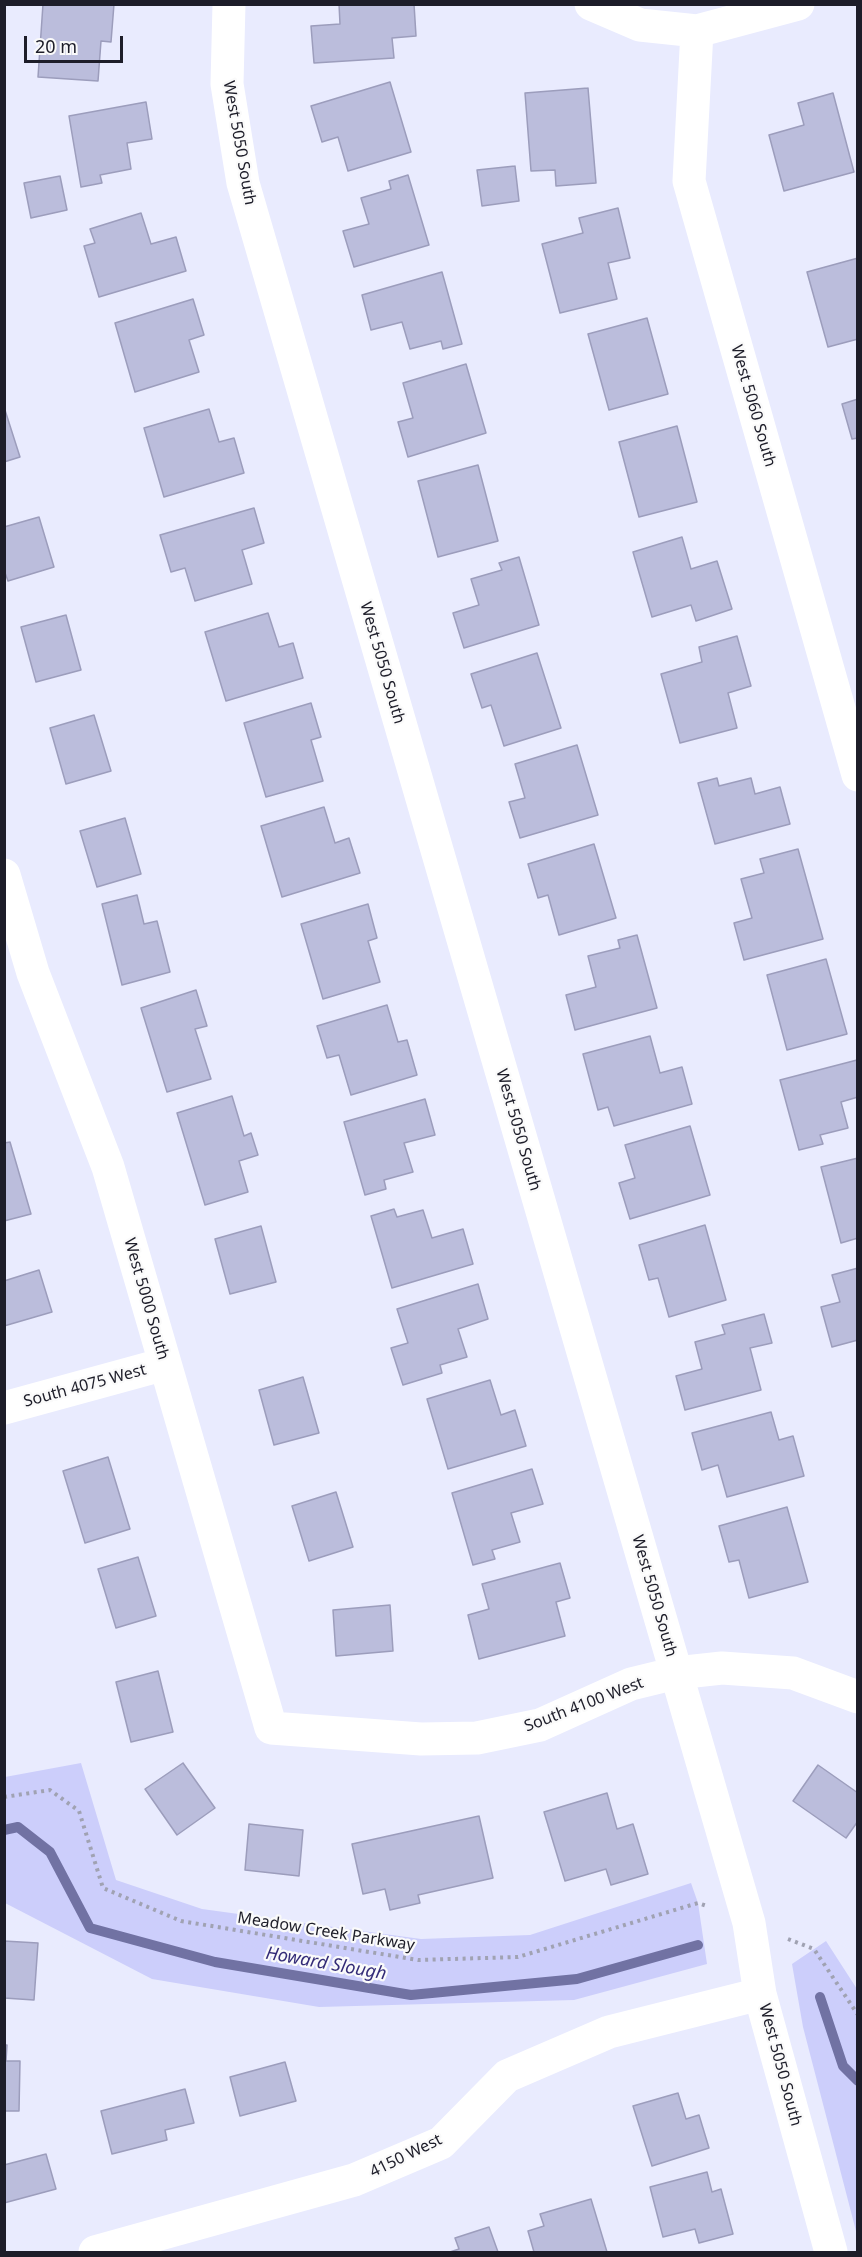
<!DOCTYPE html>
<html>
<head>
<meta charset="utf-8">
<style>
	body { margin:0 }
	#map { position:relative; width:862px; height:2257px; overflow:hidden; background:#e9ebfe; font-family:"Noto Sans",sans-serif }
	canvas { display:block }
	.frame { position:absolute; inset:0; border:6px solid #1d1d29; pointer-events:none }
	.scale { position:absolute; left:24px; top:36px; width:99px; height:27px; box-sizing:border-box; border:3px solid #1d1d29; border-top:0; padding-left:8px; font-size:18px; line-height:21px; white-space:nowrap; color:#1d1d29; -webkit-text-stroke:4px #fafafa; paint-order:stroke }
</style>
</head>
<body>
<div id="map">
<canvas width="862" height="2257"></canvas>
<div class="frame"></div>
<div class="scale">20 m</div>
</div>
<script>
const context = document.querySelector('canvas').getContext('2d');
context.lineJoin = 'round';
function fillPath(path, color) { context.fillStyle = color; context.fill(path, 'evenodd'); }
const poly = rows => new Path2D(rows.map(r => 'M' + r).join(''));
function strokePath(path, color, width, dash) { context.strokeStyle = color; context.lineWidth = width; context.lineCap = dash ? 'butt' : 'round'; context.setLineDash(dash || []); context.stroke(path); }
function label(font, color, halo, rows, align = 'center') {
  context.font = font + ' "Noto Sans",sans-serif'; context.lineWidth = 4.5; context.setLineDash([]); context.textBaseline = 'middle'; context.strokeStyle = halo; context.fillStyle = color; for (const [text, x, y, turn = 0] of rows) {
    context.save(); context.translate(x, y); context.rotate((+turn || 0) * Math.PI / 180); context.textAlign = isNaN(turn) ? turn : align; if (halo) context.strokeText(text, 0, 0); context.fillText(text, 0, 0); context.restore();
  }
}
const green = poly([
	[81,1763,116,1880,202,1909,421,1939,530,1935,691,1883,698,1903,707,1964,574,2000,319,2007,152,1979,5,1903,5,1777],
	[826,1941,857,1989,857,2235,803,2027,792,1964]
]);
const stream = poly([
	[4,1830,18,1827,50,1852,90,1928,215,1962,411,1995,577,1979,698,1945],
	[820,1997,843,2066,858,2081]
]);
const building = poly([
	[43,4,114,4,111,42,101,41,98,81,38,77,43,4],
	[339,4,414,4,416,36,392,38,394,58,314,63,311,26,340,24,339,4],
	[390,82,411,152,348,171,338,137,322,142,311,106,390,82],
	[588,88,596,183,556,186,555,170,531,171,525,93,588,88],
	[833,93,854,172,784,191,769,135,804,125,798,103,833,93],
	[146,102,152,139,127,143,131,169,100,175,102,183,81,187,69,116,146,102],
	[515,166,519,201,482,206,477,170,515,166],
	[408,175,429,245,354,267,343,231,369,224,361,198,391,189,389,181,408,175],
	[60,176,67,210,31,218,24,183,60,176],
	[618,208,630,258,608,263,617,299,560,313,542,244,583,233,579,218,618,208],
	[141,213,151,244,176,237,186,271,99,297,84,246,95,243,90,229,141,213],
	[858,258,858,339,828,347,807,272,858,258],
	[442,272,462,344,443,349,441,341,410,349,402,322,371,330,362,295,442,272],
	[193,299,204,335,189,340,199,372,135,392,115,323,193,299],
	[647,318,668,394,609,410,588,334,647,318],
	[466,364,486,433,408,457,398,422,413,418,403,383,466,364],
	[858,399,858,438,852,439,842,404,858,399],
	[4,407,20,457,4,462,4,407],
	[209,409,219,442,234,438,244,473,164,497,144,428,209,409],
	[677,426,697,502,639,517,619,442,677,426],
	[478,465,498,541,438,557,418,481,478,465],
	[254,508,264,543,242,550,252,584,195,601,185,568,171,572,160,535,254,508],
	[39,517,54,567,8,581,4,570,4,527,39,517],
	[682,537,691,569,717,561,732,609,696,621,691,605,652,617,633,552,682,537],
	[519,557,539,625,464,648,453,613,479,605,471,579,502,570,499,563,519,557],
	[268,613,279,647,293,643,303,678,226,701,205,632,268,613],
	[66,615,81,670,36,682,21,627,66,615],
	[737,636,751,686,728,693,737,728,680,743,661,674,702,662,699,647,737,636],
	[537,653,561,728,504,746,491,705,482,708,471,674,537,653],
	[311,703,321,737,311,740,323,781,266,797,244,723,311,703],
	[94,715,111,771,66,784,50,728,94,715],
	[577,745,598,815,520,838,509,802,525,798,515,764,577,745],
	[717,778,719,786,751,778,755,794,780,787,790,824,715,844,698,783,717,778],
	[324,807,335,843,349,838,360,873,282,897,261,826,324,807],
	[125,818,141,874,97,887,80,831,125,818],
	[594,844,616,918,559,935,548,895,538,898,528,864,594,844],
	[798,849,823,939,744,960,734,923,752,918,741,879,764,873,760,859,798,849],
	[137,895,144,924,157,921,170,972,122,985,102,904,137,895],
	[368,904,377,938,368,941,380,982,323,999,301,924,368,904],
	[637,935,657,1008,575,1030,566,995,596,987,588,956,620,948,618,940,637,935],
	[826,959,847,1034,787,1050,767,975,826,959],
	[196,990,207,1026,195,1029,211,1079,167,1092,141,1008,196,990],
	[387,1005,398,1042,407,1040,417,1075,351,1095,339,1055,327,1058,317,1026,387,1005],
	[650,1036,660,1073,682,1067,692,1104,614,1126,608,1107,598,1110,583,1054,650,1036],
	[857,1060,858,1097,841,1102,848,1128,820,1135,823,1144,799,1150,780,1080,857,1060],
	[232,1096,244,1136,251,1133,258,1155,239,1161,248,1192,205,1205,177,1113,232,1096],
	[425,1099,435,1135,404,1143,413,1172,384,1180,386,1189,365,1195,344,1122,425,1099],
	[690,1126,710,1195,630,1219,619,1183,635,1178,625,1145,690,1126],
	[10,1142,31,1214,4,1221,4,1143,10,1142],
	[858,1158,858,1238,841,1243,821,1167,858,1158],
	[394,1209,397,1217,423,1210,432,1238,463,1229,473,1264,392,1288,371,1216,394,1209],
	[705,1225,726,1300,669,1317,658,1278,649,1280,639,1245,705,1225],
	[261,1226,276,1282,230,1294,215,1239,261,1226],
	[858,1268,858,1340,832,1347,821,1307,840,1302,832,1275,858,1268],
	[39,1270,52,1312,4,1326,4,1281,39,1270],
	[478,1284,488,1319,458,1329,467,1357,440,1365,442,1373,403,1385,391,1348,408,1343,397,1309,478,1284],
	[764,1314,772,1343,750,1348,761,1390,685,1410,676,1376,702,1369,695,1342,725,1334,722,1325,764,1314],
	[303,1377,319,1433,274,1445,259,1390,303,1377],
	[490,1380,501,1415,515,1410,526,1446,448,1469,427,1399,490,1380],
	[771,1412,779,1440,793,1436,804,1476,727,1497,718,1465,702,1470,692,1433,771,1412],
	[108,1457,130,1529,85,1543,63,1471,108,1457],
	[532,1469,543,1504,511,1513,520,1542,492,1550,495,1559,473,1565,452,1493,532,1469],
	[336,1492,353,1547,309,1561,292,1506,336,1492],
	[787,1507,808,1582,749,1598,739,1560,729,1562,719,1526,787,1507],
	[138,1557,156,1616,116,1628,98,1569,138,1557],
	[560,1563,570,1598,556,1602,565,1636,479,1659,468,1615,489,1609,482,1584,560,1563],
	[390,1605,393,1651,336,1656,333,1610,390,1605],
	[158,1671,173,1732,131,1742,116,1682,158,1671],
	[183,1763,215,1808,177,1835,145,1789,183,1763],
	[818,1765,858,1793,858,1821,846,1838,793,1801,818,1765],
	[607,1793,617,1829,633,1824,648,1874,611,1885,606,1869,565,1881,544,1812,607,1793],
	[479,1816,493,1878,418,1895,420,1903,390,1910,385,1889,363,1894,352,1844,479,1816],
	[249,1824,303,1830,299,1876,245,1870,249,1824],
	[4,1941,38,1943,34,2000,4,1998,4,1941],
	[4,2045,7,2045,6,2061,20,2061,19,2111,4,2111,4,2045],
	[285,2062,296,2101,240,2116,230,2077,285,2062],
	[185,2089,194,2123,165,2130,167,2140,112,2154,101,2111,185,2089],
	[678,2093,686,2119,699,2115,709,2148,652,2166,633,2106,678,2093],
	[46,2154,56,2189,4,2203,4,2165,46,2154],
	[707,2172,712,2192,721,2189,733,2234,699,2243,695,2229,663,2237,650,2187,707,2172],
	[591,2199,607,2252,534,2252,528,2231,544,2226,540,2214,591,2199],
	[489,2227,498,2252,450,2252,459,2249,455,2238,489,2227]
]);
const path = poly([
	[4,1797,50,1790,79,1811,103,1888,181,1921,418,1960,518,1957,698,1903,707,1906],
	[788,1939,814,1949,858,2015]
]);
const minor = poly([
	[229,4,227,84,243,183,749,1923,760,1994,831,2252],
	[591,4,640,25,697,31,798,4],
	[697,31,689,181,858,775],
	[4,875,33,973,108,1167,271,1728,421,1739,477,1738,540,1725,631,1684,676,1673,722,1668,793,1673,858,1697],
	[4,1408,165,1364],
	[95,2252,354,2180,441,2143,507,2076,609,2032,760,1994]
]);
const streetNames = [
	["West 5050 South",239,143,80],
	["West 5060 South",753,406,74],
	["West 5050 South",382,663,74],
	["West 5050 South",518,1130,74],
	["West 5000 South",146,1299,74],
	["South 4075 West",85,1386,-15],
	["West 5050 South",654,1596,74],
	["South 4100 West",584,1705,-21],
	["Meadow Creek Parkway",326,1932,9],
	["West 5050 South",780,2065,75],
	["4150 West",406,2156,-26]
];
const waterNames = [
	["Howard Slough",326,1964,10]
];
fillPath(green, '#cccefb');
strokePath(stream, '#7172a3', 10);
fillPath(building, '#bbbddc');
strokePath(building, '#9c9dbc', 1.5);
strokePath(path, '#a0a2b2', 4, [3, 4.5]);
strokePath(minor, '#fff', 33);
label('16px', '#1d1d29', '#fafafa', streetNames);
label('italic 18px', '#342c78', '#fafafa', waterNames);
</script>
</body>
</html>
